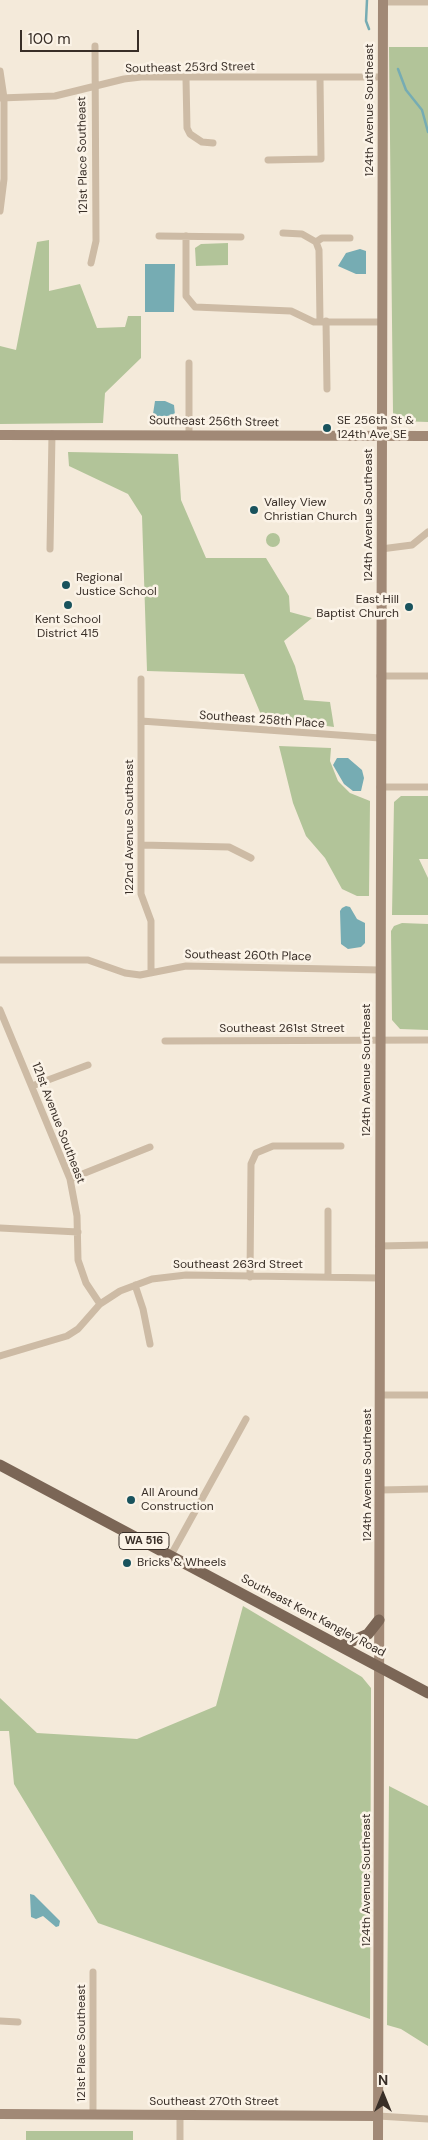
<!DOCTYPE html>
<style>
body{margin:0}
#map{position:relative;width:428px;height:2140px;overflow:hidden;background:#f4eada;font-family:"DM Sans",sans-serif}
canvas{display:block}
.north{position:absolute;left:358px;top:2070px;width:50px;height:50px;-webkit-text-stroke:4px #fbf3e7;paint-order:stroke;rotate:0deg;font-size:14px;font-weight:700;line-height:20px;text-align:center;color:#382e27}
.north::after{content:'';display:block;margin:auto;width:18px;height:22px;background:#382e27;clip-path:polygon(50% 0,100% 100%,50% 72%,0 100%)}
.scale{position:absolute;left:20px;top:30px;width:119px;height:22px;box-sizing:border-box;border:2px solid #382e27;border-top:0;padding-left:6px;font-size:15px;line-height:18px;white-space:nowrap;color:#382e27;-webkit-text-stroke:4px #fbf3e7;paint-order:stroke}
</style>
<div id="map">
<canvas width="428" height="2140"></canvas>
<div class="north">N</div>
<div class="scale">100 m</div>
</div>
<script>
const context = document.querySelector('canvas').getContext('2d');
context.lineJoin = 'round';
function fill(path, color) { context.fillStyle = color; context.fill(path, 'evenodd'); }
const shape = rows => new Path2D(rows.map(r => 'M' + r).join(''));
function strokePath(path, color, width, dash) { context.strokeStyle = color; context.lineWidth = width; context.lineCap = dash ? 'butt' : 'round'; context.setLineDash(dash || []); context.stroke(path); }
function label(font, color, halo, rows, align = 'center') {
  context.font = font + ' "DM Sans",sans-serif'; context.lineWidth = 5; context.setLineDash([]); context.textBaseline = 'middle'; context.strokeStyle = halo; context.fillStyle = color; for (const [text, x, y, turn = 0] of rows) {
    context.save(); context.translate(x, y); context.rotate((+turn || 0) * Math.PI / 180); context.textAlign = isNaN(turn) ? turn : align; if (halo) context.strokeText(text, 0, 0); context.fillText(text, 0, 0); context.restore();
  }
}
fill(shape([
 [389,47,428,47,428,422,398,421,393,413],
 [49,240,49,291,80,284,97,328,125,327,128,316,141,316,141,358,105,393,103,423,0,424,0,346,16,350,37,242],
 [228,243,228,265,196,266,195,248,201,244],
 [68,452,178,454,181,500,206,558,266,558,289,596,290,612,312,618,284,641,295,666,304,700,330,702,334,727,262,717,244,674,147,671,142,516,128,494,69,466],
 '266 540a7 7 0 1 1 14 0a7 7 0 1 1-14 0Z',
 [279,746,331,748,330,761,338,781,350,793,370,801,369,896,357,896,342,889,325,858,306,836,293,803],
 [401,796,428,796,428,859,419,859,428,878,428,915,392,915,394,802],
 [402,923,428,924,428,1030,400,1029,392,1020,391,931,394,926],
 [243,1606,362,1677,371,1688,370,2019,98,1923,14,1784,9,1731,0,1731,0,1698,37,1733,137,1739,216,1706],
 [389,1786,428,1806,428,2046,401,2029,387,2025],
 [26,2131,133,2131,133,2140,26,2140]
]), '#b2c499');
fill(shape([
 [360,249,366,251,366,274,356,274,338,266,346,253],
 [145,264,175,264,174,312,145,312],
 [155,401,165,401,174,405,175,415,172,417,155,416,153,414],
 [337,758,348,758,362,770,364,778,361,791,353,791,344,784,333,765],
 [346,906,350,907,357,919,365,923,365,943,361,947,348,949,341,944,340,911,342,908],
 [30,1894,34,1895,60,1921,59,1926,56,1927,43,1916,36,1919,31,1917]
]), '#76acb3');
strokePath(shape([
 [367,0,366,21,369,29],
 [398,69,406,90,422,110,428,132]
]), '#76acb3', 2.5);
strokePath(shape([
 [383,2,428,2],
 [0,71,4,98,4,179,0,211],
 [186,79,187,128,190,134,202,142,213,143],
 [0,98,55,96,124,79,141,77,382,77],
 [268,160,321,159,320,78],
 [283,233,302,234,316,242,322,238,350,238],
 [159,236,241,237],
 [186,236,186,296,195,307,291,311,314,322,381,322],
 [316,242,319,250,320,322],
 [91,263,96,241,95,46],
 [326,321,327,389],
 [189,434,189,363],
 [50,549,52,434],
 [381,549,412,545,428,532],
 [380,676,428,676],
 [141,679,141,894,151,921,151,973],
 [141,721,380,738],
 [380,787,428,787],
 [141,845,229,847,251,858],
 [0,960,88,960,125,973,140,975,186,966,380,970],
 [0,1010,70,1179,77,1216,78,1260,86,1283,100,1304],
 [165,1041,428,1040],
 [32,1086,88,1065],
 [70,1179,150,1147],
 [328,1211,328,1277],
 [0,1228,78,1232],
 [379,1246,428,1245],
 [250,1277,251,1164,256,1153,273,1146,341,1146],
 [135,1285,143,1309,150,1344],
 [0,1356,67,1336,78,1329,100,1304,120,1291,152,1279,186,1275,379,1278],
 [380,1395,428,1395],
 [380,1490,428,1489],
 [171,1555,246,1419],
 [93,1972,93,2114],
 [0,2021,18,2022],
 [378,2116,428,2119],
 [180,2140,180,2114]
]), '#cdbba5', 7);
strokePath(shape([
 [0,435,428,436],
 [0,2114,378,2116],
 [378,2140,383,0]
]), '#a18976', 10);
strokePath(shape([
 [0,1465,428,1693],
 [341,1646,368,1634,379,1620]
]), '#7b6656', 11);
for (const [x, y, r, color] of [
 [327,428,5,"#19535d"],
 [254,510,5,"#19535d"],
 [66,585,5,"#19535d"],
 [68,605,5,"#19535d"],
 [409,607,5,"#19535d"],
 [131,1500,5,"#19535d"],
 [127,1563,5,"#19535d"]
]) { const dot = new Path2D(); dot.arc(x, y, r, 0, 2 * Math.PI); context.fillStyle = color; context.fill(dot); strokePath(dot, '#fbf3e7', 2); }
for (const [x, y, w] of [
 [144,1541,50]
]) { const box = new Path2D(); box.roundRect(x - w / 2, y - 8.5, w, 17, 4); context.fillStyle = '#fbf3e7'; context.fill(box); strokePath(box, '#382e27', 1); }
label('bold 11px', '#382e27', null, [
 ["WA 516",144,1541]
]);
label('12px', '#382e27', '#fbf3e7', [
 ["Southeast 253rd Street",190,68,-1],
 ["124th Avenue Southeast",370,110,-90],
 ["121st Place Southeast",83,155,-91],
 ["Southeast 256th Street",214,422,1],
 ["124th Avenue Southeast",369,515,-90],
 ["Southeast 258th Place",262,720,4],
 ["122nd Avenue Southeast",130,827,-90],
 ["Southeast 260th Place",248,956,1],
 ["Southeast 261st Street",282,1029],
 ["124th Avenue Southeast",367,1070,-90],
 ["121st Avenue Southeast",58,1123,69],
 ["Southeast 263rd Street",238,1265],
 ["124th Avenue Southeast",368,1475,-90],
 ["Southeast Kent Kangley Road",313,1616,28],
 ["124th Avenue Southeast",367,1880,-90],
 ["121st Place Southeast",82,2043,-90],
 ["Southeast 270th Street",214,2102]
]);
label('12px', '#382e27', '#fbf3e7', [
 ["SE 256th St &",337,421],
 ["124th Ave SE",337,435],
 ["Valley View",264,503],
 ["Christian Church",264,517],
 ["Regional",76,578],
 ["Justice School",76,592],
 ["East Hill",399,600,"right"],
 ["Baptist Church",399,614,"right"],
 ["Kent School",68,620,"center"],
 ["District 415",68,634,"center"],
 ["All Around",141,1493],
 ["Construction",141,1507],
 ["Bricks & Wheels",137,1563]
], 'left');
</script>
